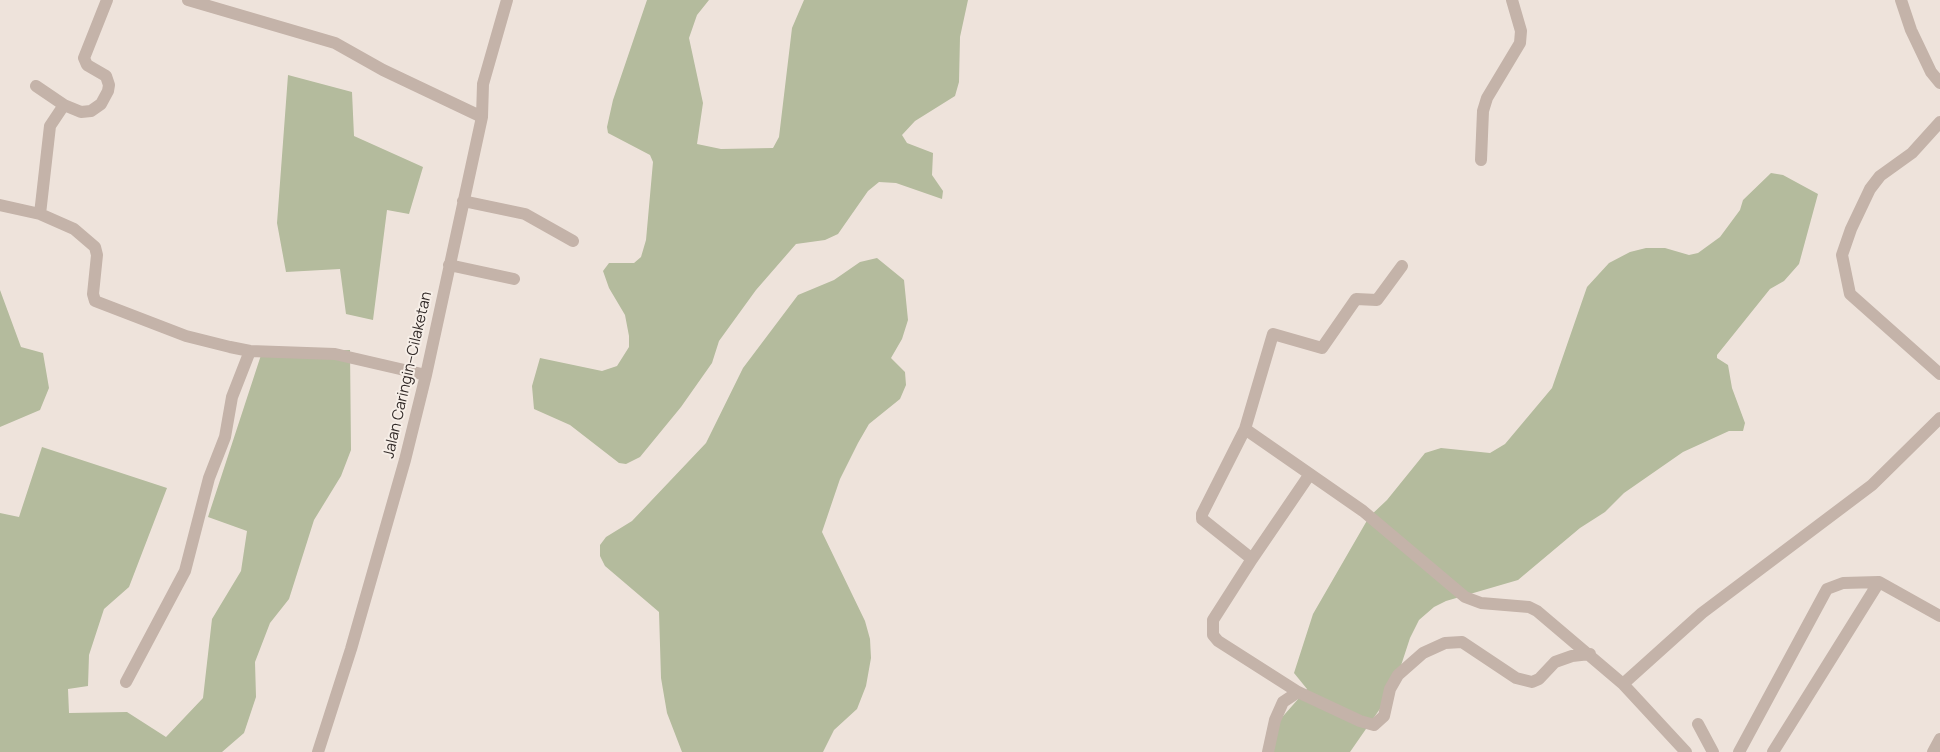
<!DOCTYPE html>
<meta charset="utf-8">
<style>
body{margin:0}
canvas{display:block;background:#eee3db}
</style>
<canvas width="1940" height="752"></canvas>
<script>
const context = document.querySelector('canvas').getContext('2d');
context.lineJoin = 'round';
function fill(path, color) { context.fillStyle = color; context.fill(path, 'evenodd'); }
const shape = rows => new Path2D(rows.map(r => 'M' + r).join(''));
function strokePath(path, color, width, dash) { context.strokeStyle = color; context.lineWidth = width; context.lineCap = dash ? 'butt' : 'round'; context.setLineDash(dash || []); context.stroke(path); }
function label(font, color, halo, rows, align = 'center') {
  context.font = font + ' Manrope,sans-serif'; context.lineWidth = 4; context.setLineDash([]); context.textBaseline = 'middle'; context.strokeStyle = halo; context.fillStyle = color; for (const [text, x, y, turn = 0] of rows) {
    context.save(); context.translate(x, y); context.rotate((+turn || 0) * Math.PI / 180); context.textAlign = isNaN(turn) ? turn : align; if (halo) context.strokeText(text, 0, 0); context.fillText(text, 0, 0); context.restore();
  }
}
fill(shape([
 [647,0,709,0,697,15,689,38,703,103,697,144,721,149,773,148,779,137,792,28,804,0,968,0,960,37,959,82,955,96,915,121,902,135,907,143,933,153,932,175,943,191,942,199,896,183,879,182,868,191,838,234,825,240,796,244,756,290,719,341,712,363,681,407,640,457,626,464,619,463,570,425,534,409,532,386,540,358,602,371,617,366,629,347,629,336,625,315,609,288,603,271,609,263,634,263,641,257,646,240,653,162,650,155,608,133,607,127,613,100],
 [288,75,352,92,354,136,423,167,409,214,387,210,373,320,346,314,340,269,286,272,277,223],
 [1771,173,1783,175,1818,194,1799,264,1784,281,1770,289,1717,355,1717,358,1728,365,1732,388,1745,423,1743,431,1729,431,1683,452,1624,493,1605,512,1580,528,1518,580,1446,601,1434,607,1419,620,1410,638,1393,690,1350,752,1272,752,1277,723,1307,689,1294,673,1313,614,1369,517,1387,500,1425,453,1441,448,1490,453,1505,444,1552,388,1587,287,1609,263,1630,252,1646,248,1665,248,1689,255,1698,253,1720,237,1740,210,1743,200],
 [877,258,904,280,908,320,902,339,891,358,905,372,906,385,900,399,869,424,858,443,840,479,822,532,865,621,870,639,871,658,866,686,857,709,834,730,823,752,682,752,667,713,661,678,659,612,605,566,600,556,600,545,606,537,632,521,706,443,743,368,798,295,834,280,860,262],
 [0,290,21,347,43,353,49,388,40,410,0,427],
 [350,350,351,450,341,476,314,520,289,599,270,623,255,662,256,697,244,733,222,752,0,752,0,513,19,517,42,447,167,488,129,587,104,609,89,655,88,686,68,689,69,713,127,712,166,737,203,698,212,619,241,571,247,531,208,517,262,352]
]), '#b4bb9d');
strokePath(shape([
 [107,0,84,58,87,65,106,76,109,85,108,91,101,104,91,111,81,112,64,105,50,126,40,214,74,229,95,247,97,255,93,294,95,301,186,336,230,347,250,351,335,354,426,375],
 [188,0,335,43,383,70,482,117],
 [1901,0,1911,30,1931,72,1940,83],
 [36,86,64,105],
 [1940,122,1912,153,1880,176,1870,189,1851,229,1842,255,1850,294,1940,374],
 [1481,160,1483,111,1487,98,1520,43,1521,31,1512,0],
 [463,201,525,214,573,241],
 [0,205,40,214],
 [449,265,514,279],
 [1402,266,1377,300,1356,299,1322,348,1273,334,1245,429,1202,514,1202,519,1252,559,1213,620,1213,635,1218,641,1298,692,1360,721,1374,725,1384,716,1390,689,1398,675,1423,653,1445,643,1462,642,1516,678,1532,682,1539,679,1555,662,1572,656,1590,654],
 [1245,429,1363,511,1465,597,1481,603,1529,607,1537,611,1623,684,1686,752],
 [1252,559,1310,474],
 [126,682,185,571,209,478,225,437,232,397,250,351],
 [1623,684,1702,613,1872,485,1940,418],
 [1698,724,1713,752],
 [318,752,351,649,405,460,426,375,482,117,483,84,507,0],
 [1268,752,1275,720,1283,702,1298,692],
 [1739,752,1827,589,1843,583,1879,582,1940,616],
 [1773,752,1879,582],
 [1933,752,1940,739]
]), '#c4b3a9', 12);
label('15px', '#322a28', '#f6eee7', [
 ["Jalan Caringin–Cilaketan",408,375,-77]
]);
</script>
